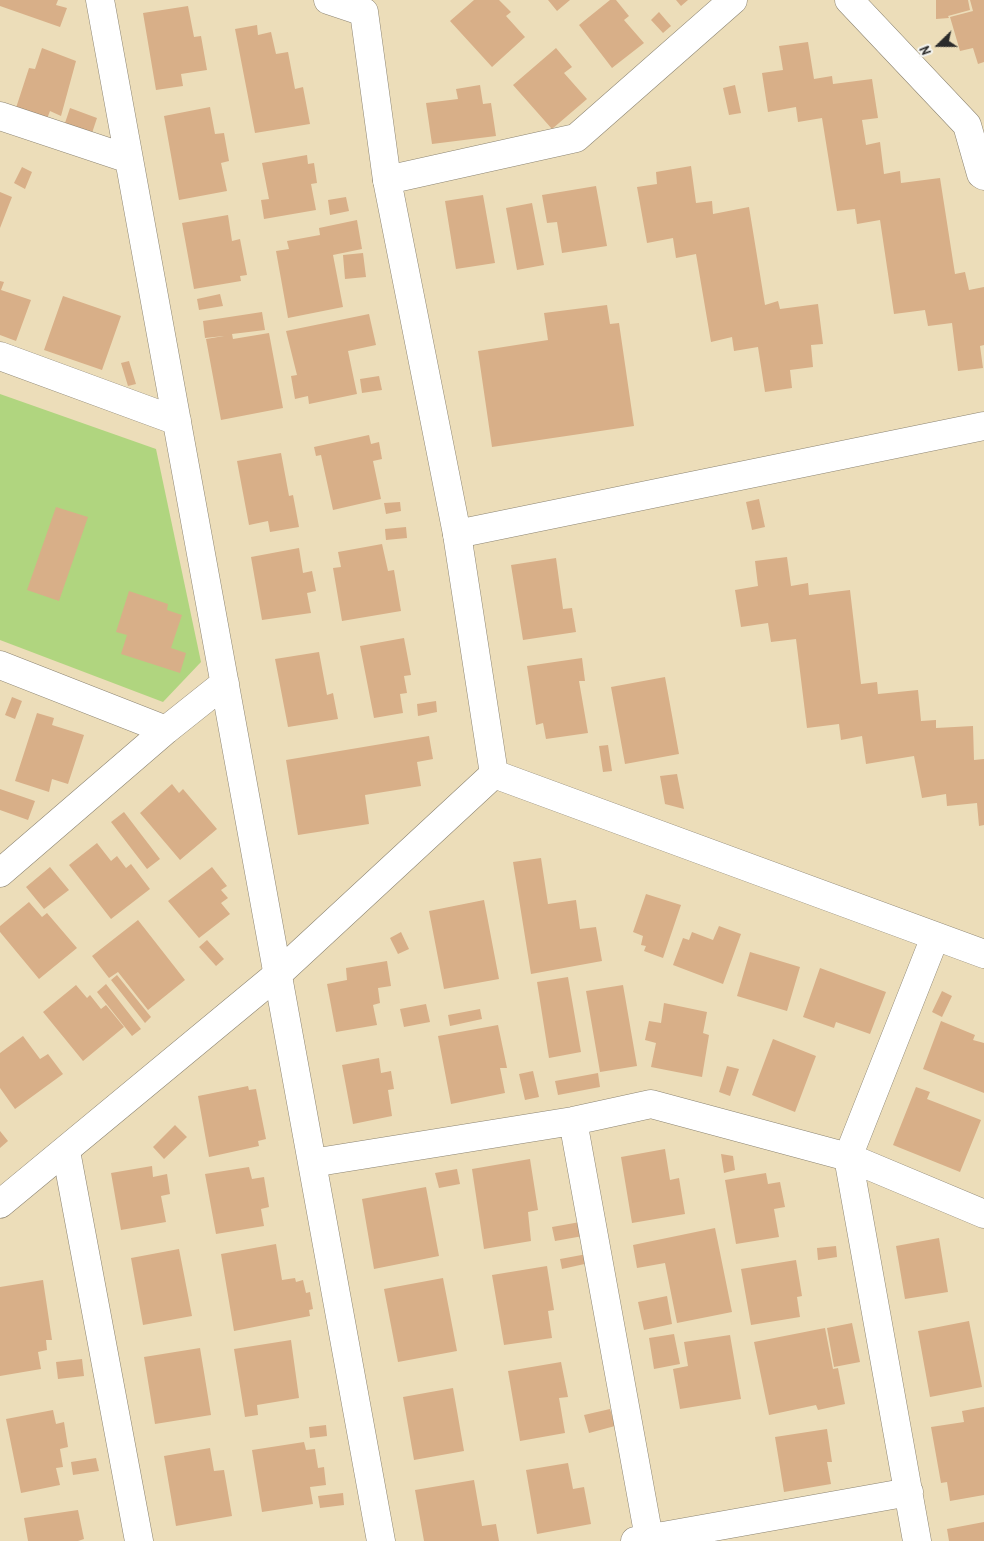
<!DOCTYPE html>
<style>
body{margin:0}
#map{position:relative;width:984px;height:1541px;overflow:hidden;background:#ecddb9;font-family:"Patrick Hand",sans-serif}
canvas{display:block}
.north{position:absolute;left:914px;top:20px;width:50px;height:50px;-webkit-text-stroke:4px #f6f6f2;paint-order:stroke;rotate:248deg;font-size:14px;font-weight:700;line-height:20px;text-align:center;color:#2b2b2b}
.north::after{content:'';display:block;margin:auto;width:18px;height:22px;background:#2b2b2b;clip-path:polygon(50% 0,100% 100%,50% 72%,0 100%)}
</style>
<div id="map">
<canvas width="984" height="1541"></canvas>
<div class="north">N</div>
</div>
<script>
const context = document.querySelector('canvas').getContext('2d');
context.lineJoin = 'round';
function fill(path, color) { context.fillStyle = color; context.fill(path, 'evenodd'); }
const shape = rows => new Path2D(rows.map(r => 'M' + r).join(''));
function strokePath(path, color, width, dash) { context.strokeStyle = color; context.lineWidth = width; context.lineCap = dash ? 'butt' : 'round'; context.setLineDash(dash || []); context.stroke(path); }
fill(shape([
 [0,394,156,449,201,662,163,702,0,640]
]), '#b0d57f');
fill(shape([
 [0,0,58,0,56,5,67,8,60,27,0,6],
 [474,0,499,0,511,12,506,16,525,37,492,67,450,21],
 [548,0,570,0,557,11],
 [610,0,616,0,629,16,624,20,644,43,612,68,579,25],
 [676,0,688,0,681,6],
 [936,0,968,0,970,10,948,16,949,18,936,19],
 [970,0,984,0,984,62,978,64,973,48,960,51,950,17,973,11],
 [188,6,194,37,201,36,207,70,181,74,183,86,156,90,143,13],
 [659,12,671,26,663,33,651,20],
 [257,25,258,35,271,32,276,54,288,52,295,89,303,87,310,124,255,133,235,29],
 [808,42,814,79,832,76,833,84,872,79,878,118,862,120,866,145,880,142,884,174,900,171,901,183,940,178,955,274,965,272,969,290,984,287,984,345,980,346,983,368,958,371,952,323,928,326,925,310,894,314,880,220,857,224,855,209,837,211,822,118,798,122,796,107,768,112,762,73,783,70,779,46],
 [42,48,76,61,61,116,50,111,45,124,15,111,29,68,35,69],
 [556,48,572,67,564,73,587,99,552,129,513,85],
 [480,85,483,104,491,103,496,136,432,144,426,103,458,99,456,89],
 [735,85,741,113,729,115,723,88],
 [210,107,215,134,224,133,229,161,221,163,227,191,179,200,164,116],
 [70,108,97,118,89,142,62,132],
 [307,155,308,164,314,163,317,183,311,184,316,210,264,219,261,200,269,199,262,163],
 [691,166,696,203,712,201,713,214,749,207,765,305,778,301,780,309,818,304,823,344,811,345,813,367,790,370,792,388,765,392,758,347,734,351,732,337,711,342,696,254,676,258,673,238,647,243,637,187,657,184,656,172],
 [22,167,32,172,25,189,14,183],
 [596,186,607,246,562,253,557,222,547,223,542,195],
 [0,192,12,197,0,228],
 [483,195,495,263,456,269,445,201],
 [346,197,349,211,330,215,328,200],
 [532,203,544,265,517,270,506,208],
 [228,215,232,241,240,239,247,275,240,276,241,281,194,289,182,223],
 [357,220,362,249,333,255,343,307,288,318,276,251,289,249,287,241,320,235,319,228],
 [363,253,366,277,345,279,343,255],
 [0,281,4,282,1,290,31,300,16,341,0,335],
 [220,294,223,306,199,310,197,299],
 [63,296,121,316,102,370,44,350],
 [607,305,610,324,619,323,634,426,492,447,478,351,548,340,544,313],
 [262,312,265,330,232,334,233,339,269,333,283,408,221,420,206,339,224,336,205,338,203,321],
 [369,314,376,345,348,351,357,394,309,404,308,396,295,399,291,376,297,375,286,331],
 [129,361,136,384,128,386,121,363],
 [379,376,382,390,362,393,360,379],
 [369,435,371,444,379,442,382,459,373,461,381,499,333,510,321,455,316,456,314,447],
 [281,453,289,496,293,495,299,527,270,532,268,521,249,525,237,461],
 [759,499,765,527,752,530,746,502],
 [400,502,401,511,386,514,384,503],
 [56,507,88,517,59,601,27,590],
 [406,527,407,538,386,540,385,529],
 [382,544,388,571,394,570,401,611,342,621,333,568,341,567,338,552],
 [299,548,303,573,312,571,316,591,307,593,311,613,262,620,251,557],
 [787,557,791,586,808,583,809,595,850,590,861,684,877,682,878,694,918,690,921,721,936,720,936,728,973,726,974,760,984,759,984,825,979,826,977,803,947,806,946,794,922,798,914,756,866,764,862,736,841,740,839,724,807,728,796,639,771,642,768,623,741,627,735,590,758,586,755,561],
 [556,558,563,609,572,608,576,632,523,640,511,565],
 [129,591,168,604,167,610,182,615,171,648,186,653,180,673,121,654,127,635,116,632],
 [404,638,411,675,404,676,407,693,400,694,403,713,374,718,360,646],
 [319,652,327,695,333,693,338,719,288,727,275,659],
 [582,658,585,681,579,681,588,733,546,739,543,723,536,725,527,666],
 [665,677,679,754,625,764,611,687],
 [12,697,22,701,15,719,5,715],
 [436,701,437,712,418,716,417,704],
 [37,713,54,718,52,725,84,735,68,784,52,779,49,792,15,781],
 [429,736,433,759,417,762,421,786,365,795,369,824,298,835,286,760],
 [608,745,612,771,603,772,599,746],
 [677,774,684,809,665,804,660,776],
 [172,784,179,793,183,789,217,829,180,860,140,813],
 [0,789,35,801,28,820,0,810],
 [124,812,160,859,147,869,111,822],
 [97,843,111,861,117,856,126,868,131,864,150,889,111,919,69,865],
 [541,858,548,904,576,900,580,929,596,927,602,961,531,974,513,862],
 [50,867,69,890,44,909,26,887],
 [212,867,227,886,221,890,228,898,221,903,230,914,199,938,168,901],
 [646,894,681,905,663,958,644,951,646,946,641,945,643,936,633,932],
 [484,900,499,979,444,989,429,911],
 [29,902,42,917,47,913,77,948,39,979,0,932,0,926],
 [138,920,185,980,148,1010,118,972,109,978,92,956],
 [719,926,741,934,723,984,673,965,683,938,689,940,692,932,713,940],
 [401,932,409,949,398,954,390,938],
 [207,940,224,959,216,966,199,947],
 [750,952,800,967,787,1011,737,996],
 [387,961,391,986,378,988,380,1003,373,1005,377,1025,336,1032,327,984,347,980,346,968],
 [820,968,886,992,870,1034,836,1022,834,1028,803,1017],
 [117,975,151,1017,145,1023,111,980],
 [568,977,581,1052,549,1058,537,982],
 [106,984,141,1029,132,1036,97,992],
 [76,985,87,998,90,995,101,1009,106,1005,124,1027,83,1061,43,1012],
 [623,985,637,1066,600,1072,586,991],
 [942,991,952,996,942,1017,932,1012],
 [664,1003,707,1012,703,1033,709,1035,702,1077,651,1067,656,1043,645,1040,649,1021,661,1023],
 [426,1004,430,1022,404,1027,400,1009],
 [480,1009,482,1019,450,1026,448,1015],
 [941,1021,975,1035,973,1040,984,1043,984,1093,923,1069],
 [498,1025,507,1068,500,1068,505,1093,451,1104,438,1036],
 [23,1036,40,1059,48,1054,63,1074,15,1109,0,1088,0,1053],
 [773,1039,816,1056,795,1112,752,1095],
 [379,1058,381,1073,391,1071,394,1089,388,1090,392,1116,353,1124,342,1065],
 [727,1066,739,1069,730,1096,719,1092],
 [533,1071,539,1097,525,1100,519,1074],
 [598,1073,600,1087,558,1095,555,1081],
 [248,1086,249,1090,256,1089,266,1139,258,1141,259,1146,209,1157,198,1096],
 [916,1087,930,1092,927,1099,981,1120,960,1172,893,1145],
 [175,1125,187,1137,164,1159,153,1147],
 [0,1131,8,1141,0,1148],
 [665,1149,670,1180,679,1178,685,1214,632,1223,621,1157],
 [721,1154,733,1156,735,1170,724,1173],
 [530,1159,538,1210,528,1212,531,1241,484,1249,472,1169],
 [152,1166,153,1177,167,1174,170,1194,161,1196,166,1222,121,1230,111,1173],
 [249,1167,252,1179,264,1177,269,1207,261,1209,264,1226,216,1234,205,1174],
 [457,1169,460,1184,439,1188,435,1173],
 [766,1173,768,1184,780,1182,785,1207,774,1209,779,1237,736,1244,725,1180],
 [426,1187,439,1256,374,1269,362,1199],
 [580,1222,583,1236,555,1241,552,1227],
 [715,1228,732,1312,677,1323,665,1263,637,1268,633,1245],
 [939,1238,948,1292,905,1299,896,1246],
 [276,1244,282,1280,295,1278,296,1282,303,1280,306,1293,310,1292,313,1309,309,1310,310,1316,234,1331,221,1254],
 [836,1246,837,1257,818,1260,817,1248],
 [179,1249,192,1316,143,1325,131,1258],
 [587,1254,589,1263,562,1269,560,1259],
 [796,1260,802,1296,797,1297,800,1317,751,1325,741,1269],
 [547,1266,554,1310,548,1311,552,1338,504,1345,492,1275],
 [443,1278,457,1351,398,1362,384,1289],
 [43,1280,52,1340,46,1340,47,1350,38,1352,41,1369,0,1376,0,1287],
 [667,1296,672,1324,644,1330,638,1302],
 [969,1321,982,1387,930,1397,918,1331],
 [852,1323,860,1362,834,1367,827,1328],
 [825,1328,833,1369,838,1368,845,1404,818,1410,816,1405,769,1415,754,1342],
 [674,1334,680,1364,654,1369,649,1338],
 [730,1335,741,1399,680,1409,673,1369,688,1366,684,1342],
 [291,1340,299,1398,257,1405,258,1415,245,1417,234,1349],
 [200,1348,211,1415,155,1424,144,1357],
 [82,1359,84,1376,58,1379,56,1362],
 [561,1362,568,1397,559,1398,565,1433,520,1441,508,1371],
 [453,1388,464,1451,414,1460,403,1397],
 [984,1407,984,1495,950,1501,947,1482,941,1483,931,1427,964,1422,962,1411],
 [610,1409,615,1426,589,1433,584,1415],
 [53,1410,56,1424,64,1422,68,1447,60,1449,63,1467,56,1468,60,1485,21,1493,6,1419],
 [326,1425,327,1436,310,1438,309,1427],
 [827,1429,832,1462,827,1462,831,1484,784,1492,775,1437],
 [304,1442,306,1450,315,1449,318,1468,324,1467,326,1485,310,1487,313,1504,262,1512,252,1450],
 [210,1448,214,1471,224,1470,232,1516,176,1526,164,1456],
 [96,1458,99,1471,73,1475,71,1462],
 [568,1463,573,1489,584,1487,591,1524,537,1534,526,1470],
 [474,1480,482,1526,496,1524,499,1541,424,1541,415,1490],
 [343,1493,344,1505,320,1508,318,1496],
 [78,1510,84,1539,78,1541,28,1541,24,1518],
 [984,1522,984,1541,949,1541,947,1529]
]), '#d8af88');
const minor = shape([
 [100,0,381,1541],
 [849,0,967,125,981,174,984,176],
 [0,116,129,159],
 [387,180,576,138,733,0],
 [0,356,177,421],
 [457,534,984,426],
 [0,665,166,730],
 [0,873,166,730,225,683],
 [573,1121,649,1538],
 [66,1151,139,1541],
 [312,1163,573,1121,651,1104,848,1157,984,1214],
 [635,1541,909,1492],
 [917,1541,848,1157,935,937]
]);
const tertiary = shape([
 [328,0,364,12],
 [364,12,387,180,457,534,494,774],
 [494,774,984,954],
 [0,1204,278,974,494,774]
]);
strokePath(minor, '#8c8472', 29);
strokePath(tertiary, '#8c8472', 29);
strokePath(minor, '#fff', 28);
strokePath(tertiary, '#fff', 28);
</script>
